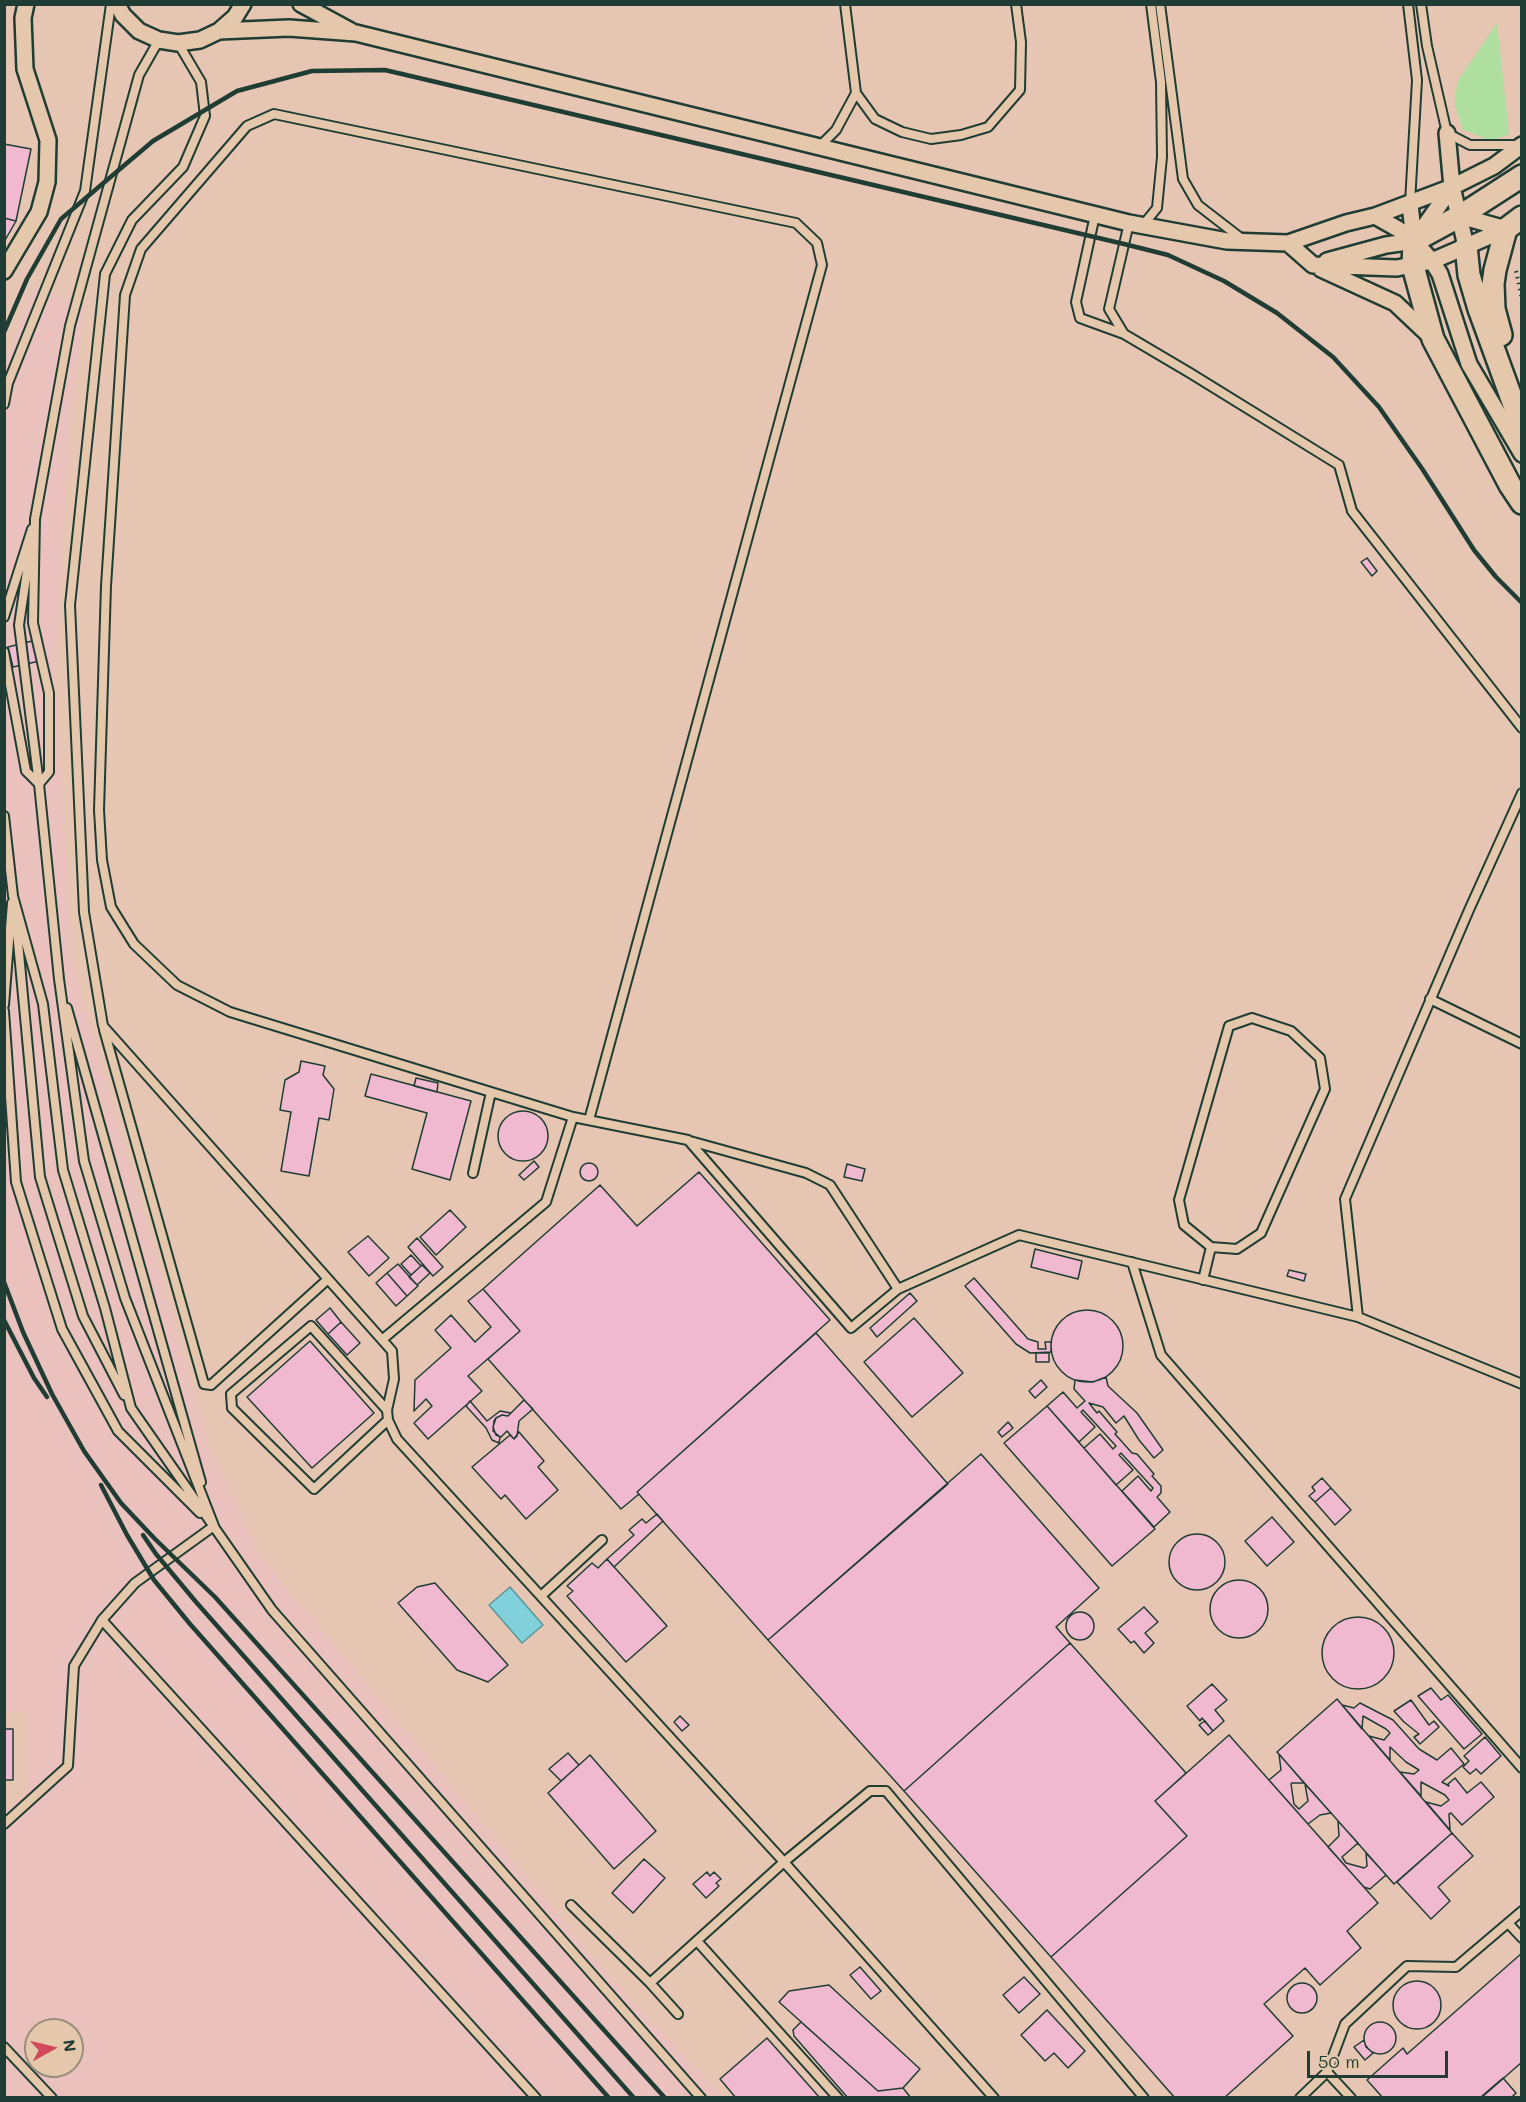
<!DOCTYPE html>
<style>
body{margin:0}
#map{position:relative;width:1526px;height:2102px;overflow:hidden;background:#e7c5b3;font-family:Mali,sans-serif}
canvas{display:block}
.frame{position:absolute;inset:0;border:6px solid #1f3d34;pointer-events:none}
.north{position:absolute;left:24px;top:2018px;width:60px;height:60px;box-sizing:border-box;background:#e5c8ac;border:2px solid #96907c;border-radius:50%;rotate:82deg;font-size:16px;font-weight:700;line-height:24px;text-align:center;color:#1f3d34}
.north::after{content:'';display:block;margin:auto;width:21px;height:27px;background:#d1495b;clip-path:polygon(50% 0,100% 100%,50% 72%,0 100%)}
.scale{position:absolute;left:1307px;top:2051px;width:141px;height:27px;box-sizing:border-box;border:3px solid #1f3d34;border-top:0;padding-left:8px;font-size:18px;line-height:21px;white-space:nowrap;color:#1f3d34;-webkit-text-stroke:4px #e5c8ac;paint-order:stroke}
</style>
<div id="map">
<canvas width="1526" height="2102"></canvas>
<div class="frame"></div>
<div class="north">N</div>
<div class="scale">50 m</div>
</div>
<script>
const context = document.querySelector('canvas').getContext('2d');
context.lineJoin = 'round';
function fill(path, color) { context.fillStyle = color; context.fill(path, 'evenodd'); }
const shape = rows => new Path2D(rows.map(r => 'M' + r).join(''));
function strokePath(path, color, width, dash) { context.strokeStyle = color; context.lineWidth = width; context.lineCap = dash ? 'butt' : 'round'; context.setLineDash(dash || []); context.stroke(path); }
fill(shape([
 [35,286,85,308,70,425,55,672,72,960,211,1453,261,1557,607,1973,723,2097,5,2097,5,1809,8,1809,29,1790,28,1711,5,1712,4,1247,9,1245,4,1191,4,364],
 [36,2030,72,2030,72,2066,36,2066]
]), '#eac1bc');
fill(shape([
 [1497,23,1509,134,1491,141,1462,129,1455,104,1457,82]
]), '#aedf9f');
const water = shape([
 [510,1587,543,1625,522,1643,489,1605,510,1587]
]);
fill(water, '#80d1dc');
strokePath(water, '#599699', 1.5);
const building = shape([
 [4,144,31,149,16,221,4,218,4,144],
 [4,218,16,221,4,242,4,218],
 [1367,558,1377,571,1372,576,1361,562,1367,558],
 [40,639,44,660,13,667,8,647,40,639],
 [301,1061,325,1066,323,1075,334,1089,329,1120,319,1118,309,1176,281,1171,291,1112,280,1110,285,1080,299,1072,301,1061],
 [371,1074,471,1101,450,1180,412,1169,427,1113,365,1096,371,1074],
 [416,1078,438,1083,437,1092,414,1086,416,1078],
 '498 1136a25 25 0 1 1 50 0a25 25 0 1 1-50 0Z',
 [534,1161,539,1167,524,1180,519,1175,534,1161],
 '580 1172a9 9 0 1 1 18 0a9 9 0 1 1-18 0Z',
 [847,1164,865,1169,862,1181,844,1177,847,1164],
 [699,1172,830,1320,637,1492,639,1494,621,1509,488,1359,520,1331,483,1289,600,1185,637,1226,699,1172],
 [450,1210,466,1227,436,1255,420,1237,450,1210],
 [368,1236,389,1258,369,1276,348,1252,368,1236],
 [417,1238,443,1267,433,1276,408,1247,417,1238],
 [1035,1249,1082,1261,1078,1279,1031,1267,1035,1249],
 [411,1255,421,1266,411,1275,401,1264,411,1255],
 [398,1264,418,1286,407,1296,387,1273,398,1264],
 [422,1265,430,1273,417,1285,409,1277,422,1265],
 [1289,1270,1306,1274,1304,1281,1287,1276,1289,1270],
 [387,1273,407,1296,396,1306,376,1283,387,1273],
 [974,1278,1028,1339,1038,1342,1038,1349,1046,1349,1045,1342,1051,1342,1051,1352,1030,1353,1016,1344,965,1286,974,1278],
 [483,1289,520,1331,468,1376,482,1391,428,1439,414,1423,432,1406,426,1399,414,1411,415,1380,451,1348,435,1330,451,1315,475,1342,491,1327,468,1301,483,1289],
 [910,1293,917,1301,877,1337,870,1328,910,1293],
 [330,1308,341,1322,328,1334,316,1320,330,1308],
 '1051 1346a36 36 0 1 1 72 0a36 36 0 1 1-72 0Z',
 [914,1318,963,1373,912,1417,864,1362,914,1318],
 [341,1322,360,1343,347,1355,328,1334,341,1322],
 [816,1333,948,1484,768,1640,637,1492,816,1333],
 [310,1341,374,1413,312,1468,247,1397,310,1341],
 [1036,1353,1049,1353,1049,1362,1036,1362,1036,1353],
 [1106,1377,1108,1386,1137,1413,1163,1450,1154,1458,1139,1440,1124,1416,1116,1423,1103,1407,1089,1403,1097,1413,1099,1411,1117,1432,1115,1434,1132,1453,1137,1454,1154,1474,1152,1476,1161,1486,1161,1493,1157,1497,1170,1512,1154,1527,1122,1491,1138,1476,1151,1491,1153,1488,1121,1453,1119,1455,1133,1470,1116,1485,1084,1448,1100,1434,1113,1449,1116,1446,1083,1410,1081,1412,1095,1427,1079,1442,1047,1406,1063,1392,1077,1408,1085,1401,1074,1389,1075,1380,1093,1382,1106,1377],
 [1041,1380,1047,1387,1035,1398,1029,1391,1041,1380],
 [524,1400,533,1409,519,1421,517,1436,514,1439,507,1431,501,1437,496,1435,493,1427,496,1418,502,1415,508,1416,524,1400],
 [470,1401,487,1421,500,1411,511,1413,508,1416,502,1415,496,1418,494,1421,493,1431,500,1437,499,1443,492,1440,486,1428,466,1406,470,1401],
 [1047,1406,1155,1529,1112,1566,1004,1443,1047,1406],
 [1008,1422,1013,1428,1002,1437,998,1432,1008,1422],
 [519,1432,544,1461,538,1467,558,1490,526,1519,505,1495,501,1499,472,1467,510,1435,514,1439,519,1432],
 [981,1454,1099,1588,1056,1627,1070,1643,904,1791,768,1640,981,1454],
 [1322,1478,1331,1488,1315,1502,1309,1496,1315,1491,1312,1487,1322,1478],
 [1331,1488,1351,1510,1335,1525,1315,1502,1331,1488],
 [657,1514,663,1521,614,1567,607,1559,634,1535,629,1530,642,1519,646,1523,657,1514],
 [1272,1517,1294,1542,1267,1566,1245,1541,1272,1517],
 '1169 1562a28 28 0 1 1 56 0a28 28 0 1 1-56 0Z',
 [607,1559,667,1626,626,1662,567,1596,573,1591,567,1586,592,1563,598,1568,607,1559],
 '1210 1609a29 29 0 1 1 58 0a29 29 0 1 1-58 0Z',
 [435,1583,508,1665,488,1682,457,1670,398,1603,417,1587,435,1583],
 [1144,1607,1158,1622,1145,1633,1154,1643,1144,1653,1134,1641,1131,1643,1118,1629,1144,1607],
 '1066 1626a14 14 0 1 1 28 0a14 14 0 1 1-28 0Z',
 '1322 1653a36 36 0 1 1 72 0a36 36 0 1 1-72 0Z',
 [1070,1643,1186,1773,1155,1801,1187,1836,1051,1957,904,1791,1070,1643],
 [1212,1684,1227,1700,1215,1710,1224,1721,1213,1731,1202,1718,1200,1721,1187,1706,1212,1684],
 [1431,1688,1441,1700,1448,1695,1482,1734,1464,1749,1418,1696,1431,1688],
 [1337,1699,1452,1833,1394,1884,1277,1752,1337,1699],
 [1411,1700,1429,1725,1434,1721,1439,1727,1420,1744,1414,1737,1419,1734,1404,1722,1394,1711,1411,1700],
 [1360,1703,1393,1720,1419,1749,1437,1760,1451,1748,1464,1764,1442,1782,1449,1786,1448,1784,1455,1778,1467,1793,1481,1782,1494,1797,1462,1825,1451,1813,1449,1814,1450,1830,1426,1802,1441,1806,1449,1800,1445,1795,1421,1782,1421,1796,1400,1772,1414,1774,1419,1770,1406,1762,1390,1747,1390,1760,1369,1736,1384,1740,1390,1733,1386,1729,1363,1716,1362,1729,1342,1705,1354,1708,1360,1703],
 [680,1716,689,1725,682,1731,674,1722,680,1716],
 [1205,1721,1213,1731,1208,1735,1199,1725,1205,1721],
 [4,1729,13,1729,13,1780,4,1780,4,1729],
 [1229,1735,1378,1903,1347,1931,1361,1948,1320,1985,1305,1968,1264,2004,1293,2036,1224,2098,1175,2098,1051,1957,1187,1836,1155,1801,1229,1735],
 [1485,1737,1501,1756,1481,1774,1476,1769,1470,1774,1463,1767,1469,1761,1464,1756,1485,1737],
 [568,1753,579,1765,561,1781,549,1769,568,1753],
 [1279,1754,1304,1783,1292,1783,1291,1784,1294,1804,1299,1809,1308,1801,1305,1784,1331,1813,1320,1815,1308,1824,1269,1780,1281,1770,1279,1754],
 [590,1755,656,1831,614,1869,548,1793,590,1755],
 [1338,1821,1358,1843,1342,1857,1346,1863,1364,1868,1367,1866,1366,1853,1386,1875,1370,1889,1364,1887,1328,1847,1339,1836,1338,1821],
 [1452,1833,1473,1856,1438,1887,1450,1901,1431,1919,1397,1882,1452,1833],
 [644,1859,665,1878,633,1913,612,1893,644,1859],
 [707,1872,710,1876,714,1872,721,1879,716,1883,719,1886,706,1898,693,1884,707,1872],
 [1522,1953,1522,2062,1481,2098,1383,2098,1367,2080,1403,2048,1407,2054,1522,1953],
 [860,1967,881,1991,871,1999,850,1975,860,1967],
 [1024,1977,1040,1994,1019,2013,1003,1995,1024,1977],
 '1393 2005a24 24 0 1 1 48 0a24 24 0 1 1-48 0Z',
 '1287 1998a15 15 0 1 1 30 0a15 15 0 1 1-30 0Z',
 [829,1985,920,2069,903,2088,878,2091,779,2002,789,1991,829,1985],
 [1047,2010,1085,2051,1068,2068,1054,2053,1045,2061,1021,2035,1047,2010],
 '1364 2038a16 16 0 1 1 32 0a16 16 0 1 1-32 0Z',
 [801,2022,878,2091,903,2088,911,2098,848,2098,794,2036,793,2030,801,2022],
 [767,2038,820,2098,736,2098,720,2079,767,2038],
 [1364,2040,1366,2047,1373,2053,1365,2060,1354,2047,1364,2040],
 [1503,2078,1516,2093,1511,2098,1483,2098,1482,2096,1503,2078]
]);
fill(building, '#f0b9d0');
strokePath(building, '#1f3d34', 1.5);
const lane = shape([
 [845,4,856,93,875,119,902,132,931,139,961,135,988,127,1020,90,1021,42,1016,4],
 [1160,4,1183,179,1198,205,1242,239],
 [1408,4,1417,80,1410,203],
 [1421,4,1427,46,1447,133,1470,145,1520,145],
 [159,40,139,75,70,326,35,519,33,623,49,693,49,772,39,784,59,979,84,1161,125,1298,214,1526],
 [178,43,201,82,205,116,183,167,132,220,105,274,70,605,84,912,103,1026,392,1351,394,1379,387,1410,388,1420,397,1439,784,1862,994,2098],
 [820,146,836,130,856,93],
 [1095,215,1076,302,1080,318,1124,334],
 [1129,223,1109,309,1124,334,1190,373,1339,465,1352,511,1522,728],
 [1143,225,1157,208,1162,157,1161,82,1151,4],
 [4,404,8,383,85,191,111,4],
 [30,551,19,625,39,784],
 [4,617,32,529],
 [4,652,26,771,39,784],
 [4,816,13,896,43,1004,63,1170,105,1308,131,1408,272,1610,701,2098],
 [16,921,40,1177,83,1316,124,1395],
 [1430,999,1522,1044],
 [4,1005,12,903],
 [67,1008,201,1482],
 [4,1011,16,1182,62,1329,118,1431,200,1513],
 [104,1030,204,1384,211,1385,328,1279],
 [491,1092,230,1012,177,985,134,944,111,907,102,860,99,810,106,586,125,295,141,249,247,126,274,114,796,223,817,243,822,265,589,1120],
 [690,1141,806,1173,830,1185,898,1289],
 [473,1173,491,1092,573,1117],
 [1132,1262,1161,1355,1522,1768],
 [1203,1280,1211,1247,1237,1249,1261,1233,1325,1089,1320,1058,1291,1031,1252,1018,1229,1026,1179,1200,1184,1225,1211,1247],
 [1358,1317,1345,1199,1469,910,1522,793],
 [383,1339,546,1202,573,1117,688,1140,851,1328,898,1289,1019,1235,1358,1317,1522,1384],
 [387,1410,311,1326,231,1394,232,1408,314,1489,388,1420],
 [541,1596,602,1540],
 [102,1620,536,2098],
 [4,1824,68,1766,74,1666,102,1620,135,1583,214,1526],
 [571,1905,650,1983,784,1862,870,1791,886,1791,1144,2098],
 [1508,1923,1522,1938],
 [697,1941,838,2098],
 [650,1983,678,2014],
 [4,2047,52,2098],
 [1327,2072,1345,2024,1407,1966,1456,1967,1522,1911],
 [1300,2098,1327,2072,1351,2098]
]);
const street = shape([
 [117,4,123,15,139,31,159,40,178,43,200,40,219,31,235,17,243,4],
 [301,4,351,31],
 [219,31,289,28,356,33,1129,223,1227,241,1288,243,1346,223,1375,216,1452,187,1494,166,1522,145],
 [1447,133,1452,187,1466,246],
 [1410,204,1414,241],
 [1375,216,1398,229,1414,241,1432,261,1440,274,1469,364,1522,454],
 [1460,216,1506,229],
 [1288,243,1313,265,1397,268,1432,261,1506,229],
 [1327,261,1386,245,1414,241,1452,187],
 [1321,269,1395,303,1431,337],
 [4,271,39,212,47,182,48,140,25,69,23,18,26,4]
]);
const secondary = shape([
 [1522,176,1460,216,1414,241,1413,266,1433,339,1510,485,1522,503],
 [1466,246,1469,275,1479,309,1522,427],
 [1501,335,1494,309,1493,284,1495,270,1506,229,1522,217]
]);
strokePath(lane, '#1f3d34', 12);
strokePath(street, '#1f3d34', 20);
strokePath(secondary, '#1f3d34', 26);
strokePath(shape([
 [1516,271,1522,299]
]), '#1f3d34', 4, [1.5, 4.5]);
strokePath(lane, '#e5c8ac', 8);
strokePath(street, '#e5c8ac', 15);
strokePath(secondary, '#e5c8ac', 21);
strokePath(shape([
 [4,332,27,279,61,219,153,141,237,91,312,71,385,70,1124,244,1168,255,1224,281,1277,313,1333,357,1379,407,1423,470,1474,550,1496,577,1522,603],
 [4,1282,23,1332,52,1394,84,1451,121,1503,155,1539,215,1597,665,2098],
 [4,1320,34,1378,47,1397],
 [101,1485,127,1535,154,1580,190,1624,609,2098],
 [143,1535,156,1554,196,1602,634,2098]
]), '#1f3d34', 4.5);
</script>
